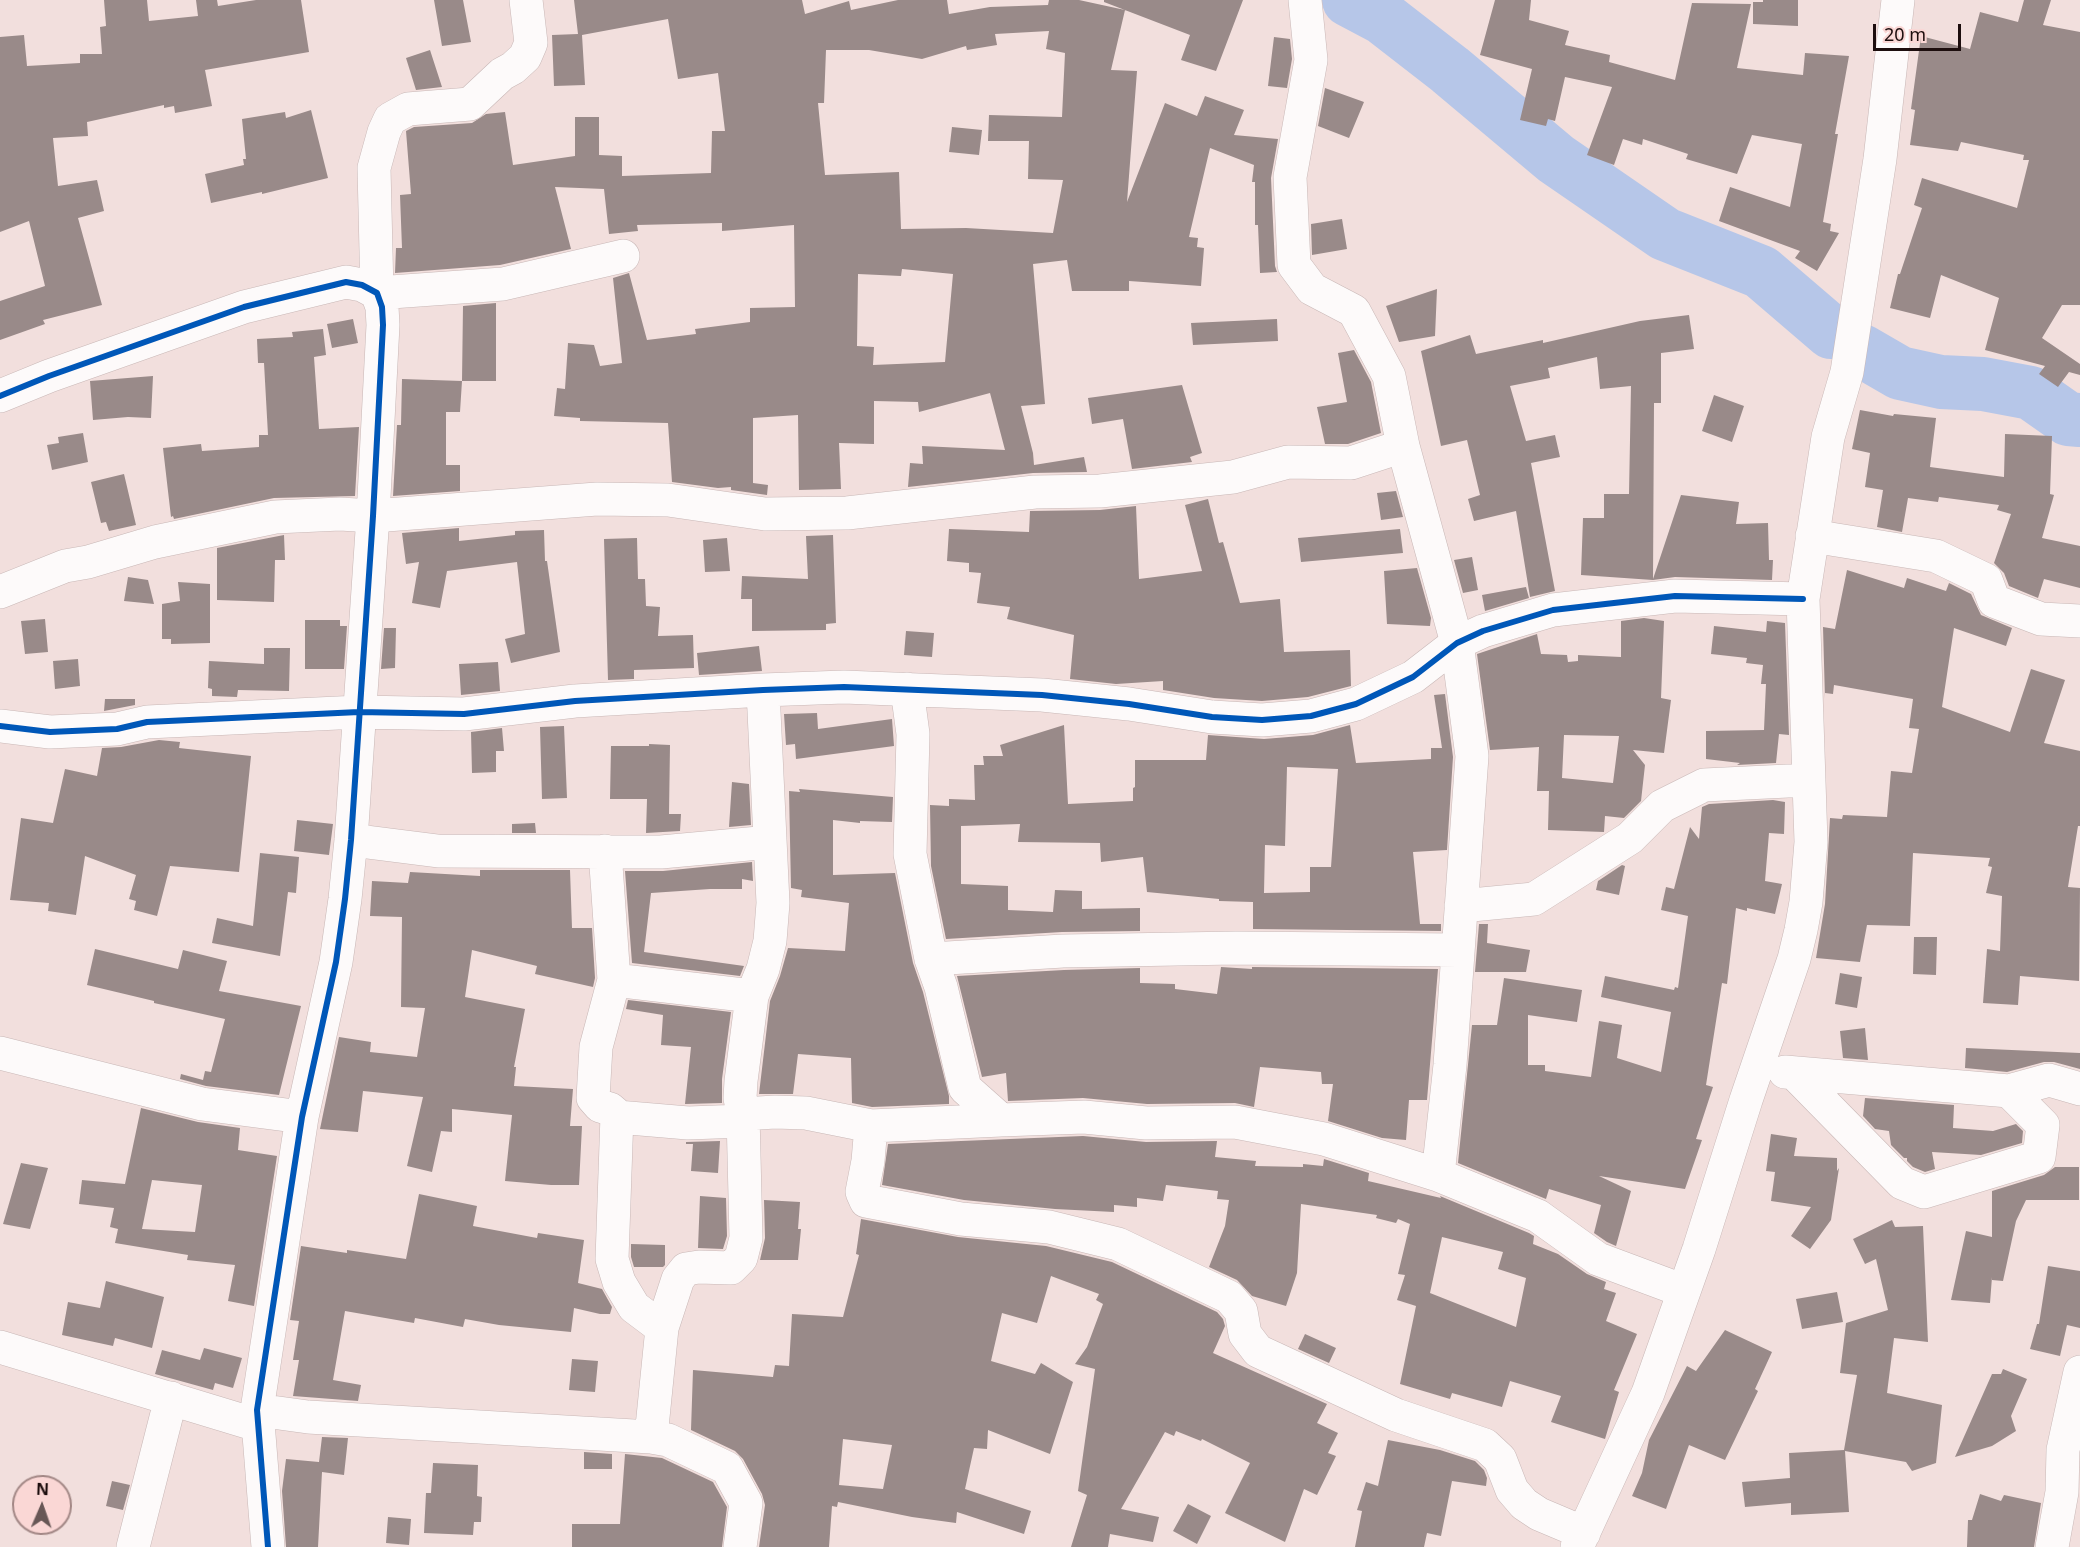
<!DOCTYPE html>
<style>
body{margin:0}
#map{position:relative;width:2080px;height:1547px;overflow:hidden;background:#f2dfdd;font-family:"Noto Sans",sans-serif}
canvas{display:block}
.north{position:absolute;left:12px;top:1475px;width:60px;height:60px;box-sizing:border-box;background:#fad7d5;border:2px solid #a28785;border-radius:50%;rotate:2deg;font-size:16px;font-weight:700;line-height:24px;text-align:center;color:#1d0e0e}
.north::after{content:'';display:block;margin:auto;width:21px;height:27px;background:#685756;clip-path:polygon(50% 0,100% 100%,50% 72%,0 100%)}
.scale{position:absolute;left:1873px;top:24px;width:88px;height:27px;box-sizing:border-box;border:3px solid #1d0e0e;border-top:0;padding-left:8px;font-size:18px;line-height:21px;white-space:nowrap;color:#1d0e0e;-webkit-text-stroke:4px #fad7d5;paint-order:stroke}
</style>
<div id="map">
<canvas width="2080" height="1547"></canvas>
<div class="north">N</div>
<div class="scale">20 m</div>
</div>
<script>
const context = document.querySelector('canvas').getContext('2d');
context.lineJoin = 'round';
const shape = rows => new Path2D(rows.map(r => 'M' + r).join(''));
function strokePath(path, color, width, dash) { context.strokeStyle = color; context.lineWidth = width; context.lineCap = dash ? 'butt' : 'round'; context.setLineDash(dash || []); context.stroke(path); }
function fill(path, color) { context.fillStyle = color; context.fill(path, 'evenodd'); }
strokePath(shape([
 [1349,0,1383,18,1450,70,1556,159,1665,234,1761,272,1831,332],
 [1862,351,1900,373,1941,382,1983,384,2031,393,2068,419,2080,420]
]), '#b6c6e8', 54);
fill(shape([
 [104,0,147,0,149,21,198,16,196,0,217,0,218,6,256,0,301,0,309,52,205,70,212,106,175,113,174,106,164,108,164,105,87,122,88,136,53,138,58,186,97,180,104,211,78,218,102,305,43,320,45,324,0,340,0,301,45,286,29,221,0,232,0,37,24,35,27,66,80,63,80,54,102,54,100,27,106,26],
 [434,0,463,0,471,42,442,46],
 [574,0,802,0,805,14,849,1,851,10,898,0,947,0,949,14,990,7,1048,5,1049,0,1079,0,1125,10,1111,70,1137,71,1127,202,1165,103,1197,116,1205,96,1244,110,1234,135,1278,139,1271,178,1275,266,1277,272,1260,273,1258,225,1255,225,1255,182,1252,182,1254,165,1210,148,1189,237,1198,238,1197,247,1204,248,1201,286,1129,281,1129,291,1072,291,1067,260,1033,264,1045,404,1021,406,1033,453,1034,465,1084,457,1087,472,1033,473,908,487,910,463,923,464,922,446,1005,450,990,393,919,412,918,402,874,401,874,444,839,443,841,489,799,490,798,415,753,418,753,483,768,485,767,495,731,490,731,487,718,488,672,482,668,423,580,421,580,418,554,416,557,388,565,389,568,343,594,345,600,366,622,363,613,278,629,273,647,340,696,334,695,329,750,322,750,308,795,307,794,225,722,231,722,223,637,225,638,231,609,234,604,189,555,187,571,249,500,265,395,273,396,248,402,248,400,195,411,194,406,131,414,127,472,123,486,114,505,112,513,165,575,156,575,117,599,117,599,155,622,156,622,176,711,173,712,131,725,131,718,73,678,79,668,19,582,35,585,85,554,86,552,35,578,34],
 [1049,31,1046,49,1065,53,1062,117,989,115,988,141,1029,141,1028,179,1063,180,1053,233,966,228,901,229,899,172,825,175,818,103,824,103,826,50,869,50,922,59,966,46,967,50,997,45,995,34],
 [902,269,953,274,945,362,873,365,874,347,857,346,858,274,901,276],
 [1104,0,1243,0,1216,71,1181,60,1190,35,1104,2],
 [1495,0,1531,0,1529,20,1569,31,1565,45,1610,55,1609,62,1675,80,1692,3,1751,4,1737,68,1803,75,1805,53,1849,56,1835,134,1838,134,1823,222,1831,224,1830,231,1839,233,1817,271,1795,258,1800,251,1719,221,1730,187,1790,207,1802,144,1752,135,1737,174,1686,159,1688,154,1643,139,1642,145,1623,139,1614,165,1587,155,1612,87,1565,77,1555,121,1548,119,1546,126,1520,120,1532,69,1480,55],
 [1763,0,1798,0,1798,26,1753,24,1753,2,1763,2],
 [2024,0,2051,0,2043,25,2080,32,2080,305,2062,305,2042,338,2080,364,2080,375,2069,372,2058,387,2039,374,2045,366,1985,350,1999,298,1941,275,1930,318,1890,308,1898,274,1900,274,1922,208,1914,205,1922,178,2017,208,2029,160,2023,160,2024,155,1961,142,1958,151,1910,145,1915,110,1911,109,1921,36,1970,49,1980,12,2018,22],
 [1274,37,1290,39,1292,59,1287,88,1268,86],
 [430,50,442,87,416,90,406,58],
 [1325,88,1364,102,1349,138,1318,126],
 [311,110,328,178,262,194,262,192,211,203,205,174,244,165,243,159,246,159,242,119,285,112,286,118],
 [952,127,982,130,979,155,949,152],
 [1342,219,1347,249,1312,255,1311,224],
 [1437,289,1435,336,1399,342,1386,306],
 [496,303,496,381,462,381,463,306],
 [1689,315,1694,349,1661,353,1661,403,1654,403,1653,579,1681,495,1739,502,1736,524,1768,523,1769,560,1773,560,1772,580,1675,577,1653,580,1581,575,1583,518,1604,518,1604,494,1629,494,1631,386,1600,389,1597,357,1548,368,1550,378,1510,386,1526,441,1555,435,1560,457,1531,463,1555,591,1530,597,1516,511,1474,521,1468,499,1480,495,1467,440,1441,446,1421,351,1470,335,1476,354,1543,340,1543,343,1640,321],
 [353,319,358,343,332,348,327,324],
 [1277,319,1278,341,1193,345,1191,323],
 [323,329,326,355,314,357,319,429,359,427,355,496,274,498,174,519,173,516,171,517,163,448,201,444,202,451,259,447,259,435,268,435,264,363,258,363,257,339,293,337,292,332],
 [1354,350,1371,382,1381,433,1348,444,1325,444,1317,407,1347,402,1338,353],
 [153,376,151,418,128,417,93,420,90,381],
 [402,379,462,381,460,412,446,412,446,465,460,465,460,491,393,496,397,425,401,425],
 [1182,385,1202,453,1190,457,1192,462,1132,469,1123,419,1092,424,1088,398],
 [1714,395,1744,406,1732,442,1702,431],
 [1860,410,1893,416,1894,414,1936,418,1930,467,2004,477,2005,434,2052,436,2050,494,2054,495,2042,538,2080,546,2080,588,2044,579,2038,598,2009,586,2004,573,1994,563,2011,514,1997,510,1999,505,1939,497,1938,502,1908,498,1902,532,1877,527,1883,490,1865,487,1870,453,1852,449],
 [83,433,88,462,52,470,47,445,59,443,58,437],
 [124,474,136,525,109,531,106,522,101,523,91,482],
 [1396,491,1403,517,1381,520,1377,493],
 [1208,499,1219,543,1223,542,1240,603,1280,599,1284,652,1350,650,1351,686,1308,697,1262,701,1214,698,1163,690,1163,681,1116,684,1070,679,1074,635,1007,619,1010,607,977,603,981,573,969,572,969,563,947,561,949,529,1029,532,1030,511,1100,510,1136,506,1139,579,1202,571,1185,505],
 [459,528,459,541,515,535,515,531,544,530,545,561,547,561,560,652,511,663,505,639,525,634,517,562,447,571,440,608,412,603,419,562,406,564,402,533],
 [1400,529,1403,553,1301,562,1298,538],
 [284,535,285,560,275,560,274,602,217,600,217,548],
 [833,535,836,623,826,624,826,630,752,631,752,599,741,599,742,576,808,579,806,536],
 [637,538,638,579,645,579,646,606,660,607,658,636,693,635,694,668,634,670,634,679,608,680,604,539],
 [727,538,730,571,705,572,703,540],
 [1472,557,1478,590,1463,593,1454,560],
 [1417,568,1431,618,1430,626,1387,624,1384,571],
 [1847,570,1904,588,1907,578,1946,591,1949,583,1971,594,1981,615,2012,628,2006,646,1954,628,1942,707,2010,732,2031,669,2065,680,2044,743,2080,751,2080,826,2078,826,2068,887,2080,888,2079,981,2020,976,2018,1005,1983,1003,1987,949,2000,951,2002,896,1986,893,1992,867,1988,866,1990,858,1913,853,1910,926,1867,925,1860,962,1816,958,1825,904,1830,818,1842,819,1843,815,1887,817,1891,771,1912,773,1919,729,1909,728,1913,699,1834,685,1833,694,1825,693,1825,699,1823,627,1835,629],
 [128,577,148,580,154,604,124,601],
 [178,582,210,584,210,643,171,644,171,639,162,639,162,604,180,601],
 [1526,587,1529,598,1485,611,1482,595],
 [1644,618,1664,621,1661,698,1671,700,1664,753,1633,750,1645,765,1641,801,1624,818,1605,816,1604,832,1548,830,1549,791,1537,791,1539,747,1490,750,1477,654,1537,634,1541,654,1567,655,1568,662,1578,661,1578,655,1621,657,1621,621],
 [1564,735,1619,736,1613,783,1562,778],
 [45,619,48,652,25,654,21,621],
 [305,620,340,620,340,626,347,626,344,669,305,669],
 [1767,621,1785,623,1789,735,1779,734,1776,763,1737,765,1740,763,1706,759,1706,731,1764,730,1766,684,1761,684,1763,665,1746,663,1747,658,1711,654,1714,626,1766,632],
 [384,628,396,628,395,668,381,669],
 [906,631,934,633,932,657,904,655],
 [759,646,762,671,699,675,697,653],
 [264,648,290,648,289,691,238,690,237,697,212,696,212,689,208,688,209,661,264,664],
 [78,659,80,686,55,689,53,661],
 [498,662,500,691,461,695,459,664],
 [1445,694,1453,757,1447,850,1413,852,1420,924,1441,924,1441,931,1253,929,1253,902,1219,901,1219,899,1147,892,1143,857,1101,862,1100,843,1018,842,1020,824,961,826,961,884,1008,886,1008,910,1053,912,1055,890,1082,891,1082,909,1140,908,1140,931,1062,932,946,939,931,866,930,805,949,806,949,799,975,800,974,765,984,765,983,756,1003,756,1000,745,1064,725,1068,804,1133,801,1133,788,1135,787,1135,760,1206,760,1208,735,1264,739,1313,735,1350,725,1356,763,1431,759,1431,748,1442,748,1434,695],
 [1287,767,1338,769,1331,867,1310,867,1310,892,1264,893,1265,845,1285,846],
 [105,699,135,699,135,705,104,711],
 [817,713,818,729,892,719,894,746,796,759,795,744,786,745,784,714],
 [564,726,567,798,542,799,540,727],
 [502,728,504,751,496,751,496,772,472,773,471,732],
 [159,740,180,742,179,748,251,756,239,872,170,866,157,916,134,910,136,901,129,899,136,875,85,856,76,915,48,911,49,903,10,900,21,818,53,823,65,769,97,776,102,748,121,747],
 [649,744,670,745,669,814,681,814,680,831,646,833,647,799,610,799,611,746,649,746],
 [732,782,749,784,751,825,729,827],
 [799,789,893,797,892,822,860,821,860,823,833,820,833,875,895,873,913,963,923,992,949,1096,949,1104,872,1107,852,1103,851,1058,798,1054,793,1094,759,1094,770,1001,780,976,788,948,845,951,849,903,801,897,802,890,791,888,789,791,800,792],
 [1773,800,1785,802,1784,834,1769,833,1765,881,1782,884,1775,914,1747,908,1747,911,1736,908,1727,984,1722,983,1706,1085,1713,1087,1696,1139,1702,1140,1685,1189,1599,1176,1631,1191,1616,1246,1607,1242,1594,1233,1601,1205,1549,1189,1546,1199,1458,1163,1472,1025,1497,1025,1504,978,1582,990,1577,1022,1528,1015,1528,1065,1545,1065,1545,1071,1591,1077,1599,1021,1622,1025,1617,1058,1661,1072,1671,1012,1601,997,1605,976,1674,990,1675,987,1678,988,1688,916,1661,910,1666,887,1674,889,1690,827,1699,839,1702,807,1709,804],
 [297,820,333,824,329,855,294,851],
 [535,823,536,833,512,833,512,824],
 [260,853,299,857,296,893,288,892,280,956,212,943,217,918,253,926],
 [752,862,753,881,742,879,742,889,710,889,651,893,644,952,744,966,740,976,632,963,625,871,663,871],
 [1622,865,1625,866,1619,895,1596,890,1598,881],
 [480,870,570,870,572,928,592,928,595,978,593,987,535,974,537,966,472,950,465,997,525,1009,514,1067,516,1067,514,1086,573,1089,570,1126,582,1126,579,1185,551,1185,505,1181,512,1115,452,1109,452,1132,441,1131,432,1172,407,1166,423,1097,363,1091,358,1132,320,1129,339,1037,371,1042,370,1052,417,1057,425,1008,401,1007,402,917,370,916,372,881,408,883,410,872,480,876],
 [1479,924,1488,924,1487,943,1530,950,1526,972,1475,972],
 [1914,937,1937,937,1936,975,1913,974],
 [95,949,178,969,183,950,227,961,219,991,301,1006,279,1095,206,1086,180,1079,181,1074,203,1080,205,1071,211,1072,225,1019,154,1003,154,1001,87,985],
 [1221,967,1252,969,1252,967,1438,969,1427,1100,1409,1100,1406,1140,1382,1138,1328,1121,1333,1084,1322,1084,1321,1072,1260,1067,1254,1107,1235,1103,1147,1104,1083,1098,1008,1101,1006,1073,982,1077,957,976,1064,970,1140,968,1140,983,1175,984,1175,989,1217,994],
 [1840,973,1862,977,1857,1008,1835,1004],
 [628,1000,731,1012,722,1079,722,1103,685,1104,691,1047,661,1045,663,1015,626,1009],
 [1865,1028,1868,1060,1843,1058,1840,1031],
 [1966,1048,2080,1053,2080,1069,2054,1062,2044,1062,2007,1072,1965,1068],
 [1865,1098,1954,1105,1953,1128,1993,1131,2016,1124,2023,1131,2022,1143,1981,1155,1932,1152,1935,1169,1925,1172,1913,1167,1907,1161,1907,1158,1904,1158,1891,1145,1889,1131,1875,1129,1863,1116],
 [141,1108,198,1122,240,1128,238,1150,277,1156,254,1306,228,1301,235,1265,187,1260,188,1255,115,1243,118,1229,110,1227,114,1208,79,1204,82,1180,125,1184],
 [152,1180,202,1185,195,1232,142,1229],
 [1771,1134,1797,1138,1794,1156,1837,1158,1837,1171,1839,1168,1831,1220,1810,1249,1791,1236,1811,1207,1771,1201,1775,1172,1766,1171],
 [1083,1136,1146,1142,1217,1141,1215,1157,1256,1161,1255,1166,1303,1167,1303,1164,1323,1166,1324,1159,1369,1173,1368,1181,1441,1198,1440,1196,1529,1233,1534,1236,1533,1244,1558,1254,1587,1274,1606,1282,1604,1289,1616,1293,1606,1321,1637,1334,1614,1390,1619,1392,1605,1439,1551,1422,1561,1396,1510,1381,1502,1407,1452,1393,1450,1399,1400,1384,1416,1306,1397,1300,1405,1275,1398,1274,1410,1224,1398,1219,1396,1223,1376,1218,1377,1215,1301,1204,1297,1273,1286,1306,1252,1296,1237,1280,1209,1267,1225,1226,1229,1200,1217,1199,1218,1191,1166,1185,1163,1201,1137,1198,1137,1207,1114,1205,1114,1212,1055,1209,964,1200,882,1185,888,1144],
 [1442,1237,1503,1252,1498,1269,1526,1278,1516,1327,1430,1293],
 [720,1141,718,1173,691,1171,693,1144,686,1144,686,1142],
 [21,1163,48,1168,30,1229,3,1224],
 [2055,1167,2079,1167,2079,1200,2026,1200,2016,1221,2003,1281,1992,1280,1992,1277,1990,1303,1951,1300,1966,1231,1992,1237,1992,1191,2044,1175],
 [419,1194,477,1206,473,1226,537,1238,538,1233,584,1240,578,1283,602,1289,612,1307,610,1314,600,1314,574,1308,571,1332,499,1325,465,1319,463,1327,415,1318,414,1323,345,1311,333,1380,361,1385,358,1401,293,1396,299,1360,293,1360,299,1321,290,1320,301,1246,347,1253,347,1250,406,1259],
 [700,1196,726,1198,727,1236,723,1249,698,1248],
 [764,1200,800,1202,798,1229,801,1229,798,1260,760,1260,765,1238],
 [861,1219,958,1237,1046,1246,1112,1262,1217,1312,1223,1319,1225,1326,1213,1353,1327,1404,1317,1423,1338,1433,1328,1453,1336,1456,1317,1495,1304,1489,1285,1542,1225,1513,1250,1463,1202,1439,1201,1441,1176,1431,1174,1436,1165,1432,1121,1509,1159,1517,1153,1542,1110,1534,1108,1547,1071,1547,1087,1495,1078,1491,1095,1369,1075,1364,1087,1347,1103,1304,1096,1300,1099,1294,1051,1276,1037,1323,1002,1313,991,1361,1035,1374,1041,1363,1073,1382,1050,1454,988,1430,987,1449,974,1448,965,1489,1031,1511,1024,1534,957,1512,956,1523,912,1517,838,1502,837,1507,832,1506,829,1547,759,1547,765,1505,762,1494,743,1459,735,1451,691,1430,693,1370,773,1377,775,1365,789,1366,792,1314,843,1317,859,1255,856,1254],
 [843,1439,892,1445,883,1489,839,1485],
 [1892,1220,1895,1227,1923,1226,1928,1342,1894,1338,1887,1393,1942,1405,1936,1463,1912,1471,1906,1462,1845,1451,1849,1512,1791,1515,1791,1503,1745,1507,1742,1482,1790,1478,1789,1453,1844,1450,1857,1375,1840,1373,1846,1323,1888,1310,1876,1259,1865,1264,1853,1239],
 [631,1244,665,1245,665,1265,663,1267,634,1267,631,1257],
 [2048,1266,2080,1271,2080,1328,2067,1325,2060,1356,2030,1349,2037,1324,2039,1324],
 [106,1281,164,1297,152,1348,115,1338,113,1346,62,1335,68,1302,100,1308],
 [1837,1292,1843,1322,1802,1329,1796,1299],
 [1725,1330,1772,1352,1755,1389,1758,1391,1725,1460,1689,1445,1666,1509,1632,1496,1642,1473,1649,1440,1687,1366,1696,1371],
 [1305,1334,1336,1348,1329,1363,1298,1349],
 [204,1348,242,1358,233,1388,215,1383,213,1390,155,1374,162,1350,200,1360],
 [572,1359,598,1361,595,1392,569,1390],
 [2003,1369,2027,1379,2011,1416,2016,1431,1992,1446,1955,1457,1992,1374,2001,1374],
 [322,1437,348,1438,344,1475,322,1472,318,1547,286,1547,282,1491,286,1459,319,1462],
 [1388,1440,1440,1450,1475,1461,1484,1470,1487,1478,1486,1486,1452,1481,1441,1536,1427,1533,1424,1547,1355,1547,1362,1511,1357,1510,1366,1482,1378,1486],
 [584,1452,612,1454,612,1469,584,1469],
 [625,1454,662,1458,713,1482,727,1507,722,1547,572,1547,572,1524,620,1524],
 [433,1463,478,1465,477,1496,482,1497,481,1522,474,1522,473,1535,424,1533,426,1493,431,1493],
 [112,1481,130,1485,123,1510,106,1506],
 [1980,1494,2001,1501,2004,1495,2041,1503,2034,1547,1967,1547,1968,1520,1972,1520],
 [1188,1504,1211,1516,1197,1544,1173,1531],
 [388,1517,411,1519,409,1545,386,1543]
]), '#998a89');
const minor = shape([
 [526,0,531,43,525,57,513,68,502,74,470,104,408,109,390,119,384,132,374,168,377,293,503,284,623,256],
 [1305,0,1311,60,1290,177,1294,265,1312,289,1354,311,1389,376,1403,446,1457,643,1472,756,1450,1065,1438,1175],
 [0,396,49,376,244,307,346,282,362,285,377,293,382,307,383,325,373,516,351,840,345,899,336,962,302,1117,257,1410,268,1547],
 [1812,536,1936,556,1986,580,1994,601,2041,619,2080,621],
 [0,592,65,566,88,562,155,542,275,517,340,514,373,516,597,499,668,500,765,514,847,513,1035,492,1100,491,1233,477,1288,462,1351,463,1403,446],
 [907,689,913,734,910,854,931,959,941,987,965,1088,1001,1120,1084,1117,1146,1123,1235,1122,1324,1139,1438,1175,1538,1216,1598,1259,1684,1291],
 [0,726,50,732,117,729,147,722,359,712,464,714,575,701,763,690,844,687,1042,695,1129,704,1212,717,1262,720,1311,716,1356,704,1413,677,1457,643,1483,631,1553,610,1675,596,1803,599],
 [351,840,438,851,661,852,770,842],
 [605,851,614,980,596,1047,593,1098,600,1106,610,1109,617,1115,612,1259,619,1282,634,1307,662,1328],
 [1461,906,1534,899,1630,838,1662,806,1704,785,1809,780],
 [931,959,1063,951,1236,948,1458,950],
 [614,980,752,996],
 [0,1053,202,1104,302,1117],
 [1785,1072,2009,1091,2049,1080,2080,1089],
 [1794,1073,1902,1183,1924,1192,2039,1157,2043,1125,2009,1091],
 [743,1114,775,1112,806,1113,871,1126,1001,1120],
 [617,1117,688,1123,743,1121],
 [871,1126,868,1161,862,1192,866,1201,961,1219,1049,1227,1118,1244,1229,1297,1241,1311,1245,1334,1258,1351,1396,1415,1485,1445,1500,1459,1512,1490,1524,1504,1539,1514,1584,1533],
 [0,1347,257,1425],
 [257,1410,308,1417,651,1437,668,1440,727,1468,746,1503,740,1547],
 [651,1437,662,1328,678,1279,686,1269,699,1267,731,1268,741,1258,746,1238,743,1114,740,1098,741,1081,752,996,763,969,770,941,773,903,763,690],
 [133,1547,171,1398],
 [1577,1547,1648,1393,1699,1249,1746,1100,1794,959,1801,930,1806,902,1811,842,1803,599,1828,437,1847,372,1880,159,1898,0],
 [2052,1547,2062,1492,2063,1450,2080,1372]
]);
strokePath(minor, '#c8b7b6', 34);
strokePath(minor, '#fdfafa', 33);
strokePath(shape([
 [0,396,49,376,244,307,346,282,362,285,377,293,382,307,383,325,373,516,351,840,345,899,336,962,302,1117,257,1410,268,1547],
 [0,726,50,732,117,729,147,722,359,712,464,714,575,701,763,690,844,687,1042,695,1129,704,1212,717,1262,720,1311,716,1356,704,1413,677,1457,643,1483,631,1553,610,1675,596,1803,599]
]), '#0057b8', 6);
</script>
